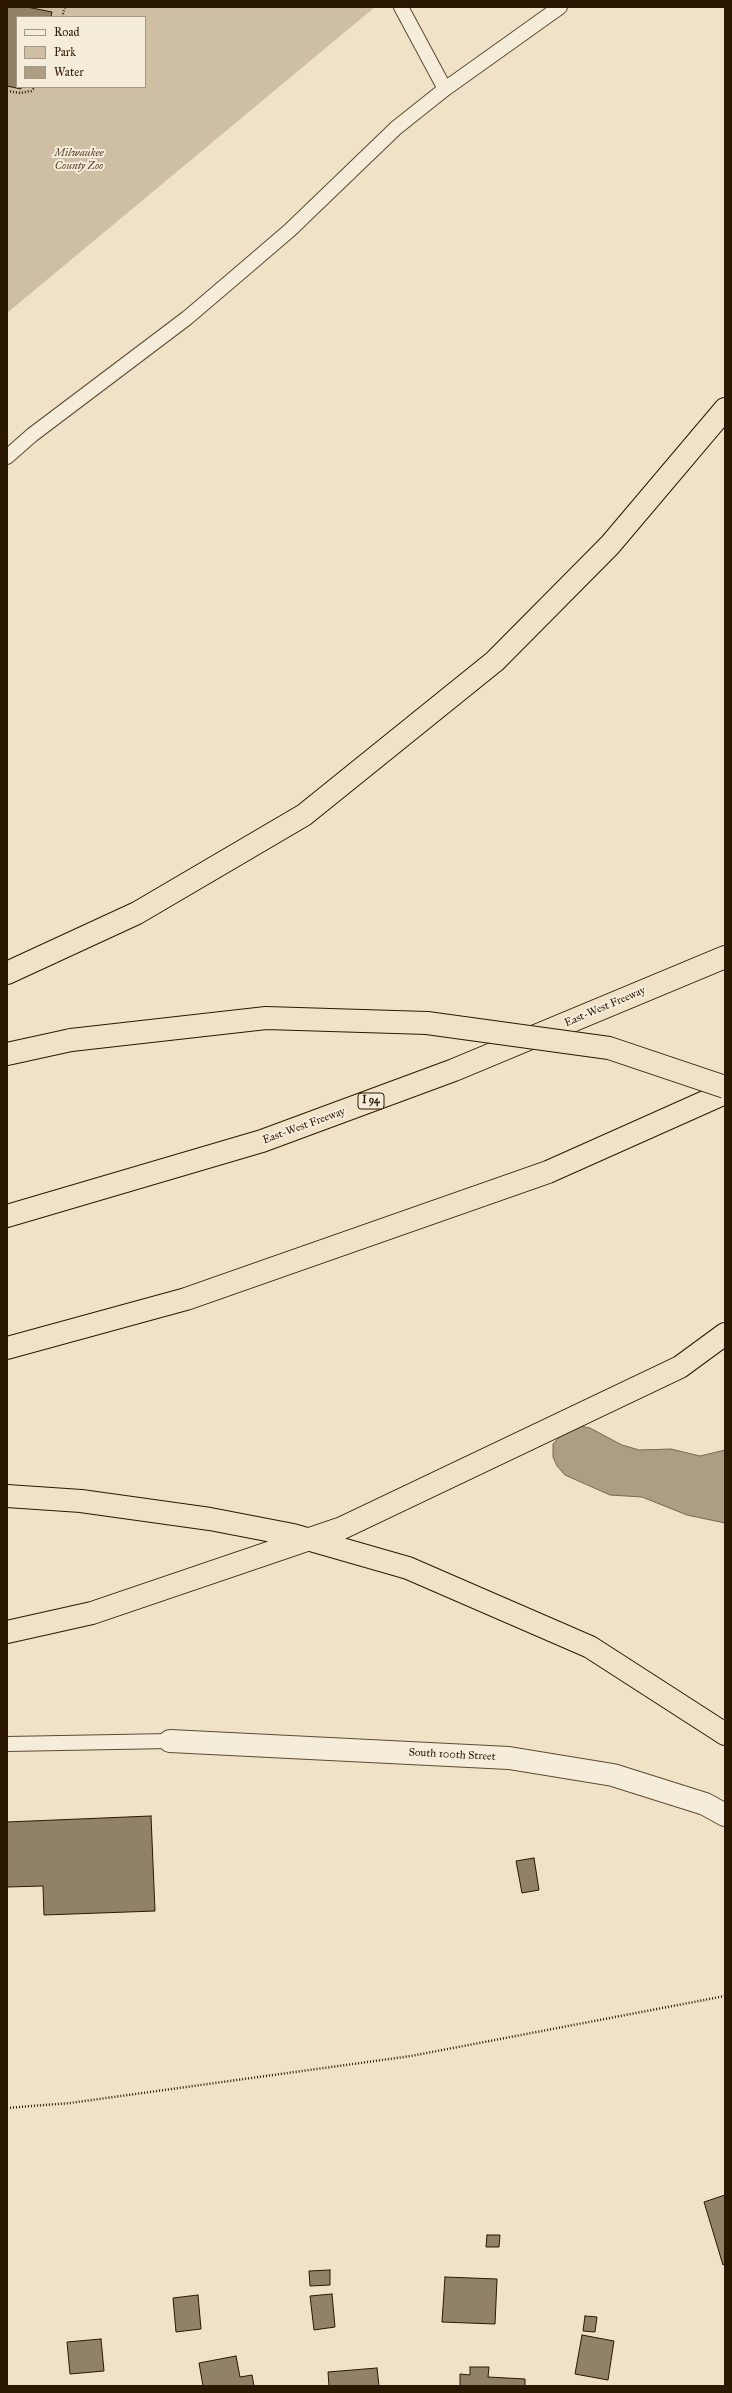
<!DOCTYPE html>
<style>
body{margin:0}
#map{position:relative;width:732px;height:2393px;overflow:hidden;background:#efe2c6;font-family:"IM FELL Great Primer",serif}
canvas{display:block}
.frame{position:absolute;inset:0;border:8px solid #2c1700;pointer-events:none}
.legend{position:absolute;left:16px;top:16px;width:130px;height:72px;box-sizing:border-box;background:#f5ecda;border:1px solid #a59783;margin:0;padding:5px 7px;list-style:none;font-size:12px;color:#2c1700}
.legend li{display:flex;align-items:center;gap:8px;height:20px}
.legend b{width:20px;border:1px solid #a59783}
</style>
<div id="map">
<canvas width="732" height="2393"></canvas>
<div class="frame"></div>
<ul class="legend">
<li><b style="height:5px;background:#f5ecda"></b>Road</li>
<li><b style="height:11px;background:#cebfa4"></b>Park</li>
<li><b style="height:11px;background:#ad9d83"></b>Water</li>
</ul>
</div>
<script>
const context = document.querySelector('canvas').getContext('2d');
context.lineJoin = 'round';
function fill(path, color) { context.fillStyle = color; context.fill(path, 'evenodd'); }
const shape = rows => new Path2D(rows.map(r => 'M' + r).join(''));
function strokePath(path, color, width, dash) { context.strokeStyle = color; context.lineWidth = width; context.lineCap = dash ? 'butt' : 'round'; context.setLineDash(dash || []); context.stroke(path); }
function label(font, color, halo, rows, align = 'center') {
  context.font = font + ' "IM FELL Great Primer",serif'; context.lineWidth = 4; context.setLineDash([]); context.textBaseline = 'middle'; context.strokeStyle = halo; context.fillStyle = color; for (const [text, x, y, turn = 0] of rows) {
    context.save(); context.translate(x, y); context.rotate((+turn || 0) * Math.PI / 180); context.textAlign = isNaN(turn) ? turn : align; if (halo) context.strokeText(text, 0, 0); context.fillText(text, 0, 0); context.restore();
  }
}
fill(shape([
 [7,7,375,7,7,313],
 [17,17,145,17,145,87,17,87]
]), '#cebfa4');
const water = shape([
 [576,1425,590,1428,622,1445,639,1450,671,1449,700,1456,725,1450,725,1523,687,1515,642,1497,610,1495,565,1475,557,1466,553,1457,553,1444,562,1434,576,1425]
]);
fill(water, '#ad9d83');
strokePath(water, '#79674f', 1);
const building = shape([
 [7,7,27,7,52,12,51,17,17,17,17,87,21,87,21,89,7,86,7,7],
 [151,1816,155,1911,44,1915,43,1886,7,1887,7,1822,151,1816],
 [534,1858,539,1890,522,1893,516,1861,534,1858],
 [725,2195,725,2264,723,2265,704,2202,725,2195],
 [487,2235,500,2235,499,2247,486,2247,487,2235],
 [330,2270,330,2285,310,2286,309,2271,330,2270],
 [445,2277,497,2279,495,2324,442,2322,445,2277],
 [332,2294,335,2327,314,2330,310,2296,332,2294],
 [198,2295,201,2329,176,2332,173,2298,198,2295],
 [585,2316,597,2317,595,2332,583,2331,585,2316],
 [582,2335,614,2341,608,2380,575,2374,582,2335],
 [101,2339,104,2371,70,2374,67,2342,101,2339],
 [236,2356,240,2377,252,2375,254,2386,203,2386,199,2363,236,2356],
 [470,2367,489,2367,488,2377,525,2379,525,2386,460,2386,460,2374,470,2375,470,2367],
 [377,2368,379,2386,329,2386,328,2372,377,2368]
]);
fill(building, '#918167');
strokePath(building, '#2c1700', 1);
const service = shape([
 [401,7,445,89],
 [7,457,32,435,187,318,241,272,290,230,396,128,445,89,560,7],
 [7,1744,170,1741]
]);
const minor = shape([
 [170,1741,509,1758,613,1775,705,1804,725,1815]
]);
const motorway = shape([
 [7,973,137,913,304,815,495,661,610,545,725,409],
 [7,1054,71,1040],
 [7,1216,262,1141,454,1070,725,957],
 [7,1348,186,1299,548,1172,725,1093],
 [7,1496,81,1501,210,1519,293,1535,408,1568,590,1647,725,1734],
 [7,1632,92,1613,342,1528,680,1367,725,1334]
]);
strokePath(service, '#5d4a32', 16);
strokePath(minor, '#5d4a32', 24);
strokePath(motorway, '#2c1700', 24);
strokePath(shape([
 [62,17,65,7],
 [7,91,20,93,31,91,35,87],
 [7,2108,70,2103,411,2056,725,1996]
]), '#2c1700', 2.5, [1, 2]);
strokePath(service, '#f5ecda', 14);
strokePath(minor, '#f5ecda', 22);
strokePath(motorway, '#efe2c6', 22);
const motorwayBridge = shape([
 [71,1040,266,1018,427,1023,609,1048,725,1087]
]);
strokePath(motorwayBridge, '#2c1700', 24, []);
strokePath(motorwayBridge, '#efe2c6', 22);
for (const [x, y, w] of [
 [371,1101,26]
]) { const box = new Path2D(); box.roundRect(x - w / 2, y - 8, w, 16, 3); context.fillStyle = '#f5ecda'; context.fill(box); strokePath(box, '#2c1700', 1); }
label('bold 10px', '#2c1700', null, [
 ["I 94",371,1101]
]);
label('italic 11px', '#5d4931', '#f5ecda', [
 ["Milwaukee",79,153],
 ["County Zoo",79,166]
]);
label('11px', '#2c1700', '#f5ecda', [
 ["East-West Freeway",605,1007,-23],
 ["East-West Freeway",304,1126,-20],
 ["South 100th Street",452,1755,3]
]);
</script>
